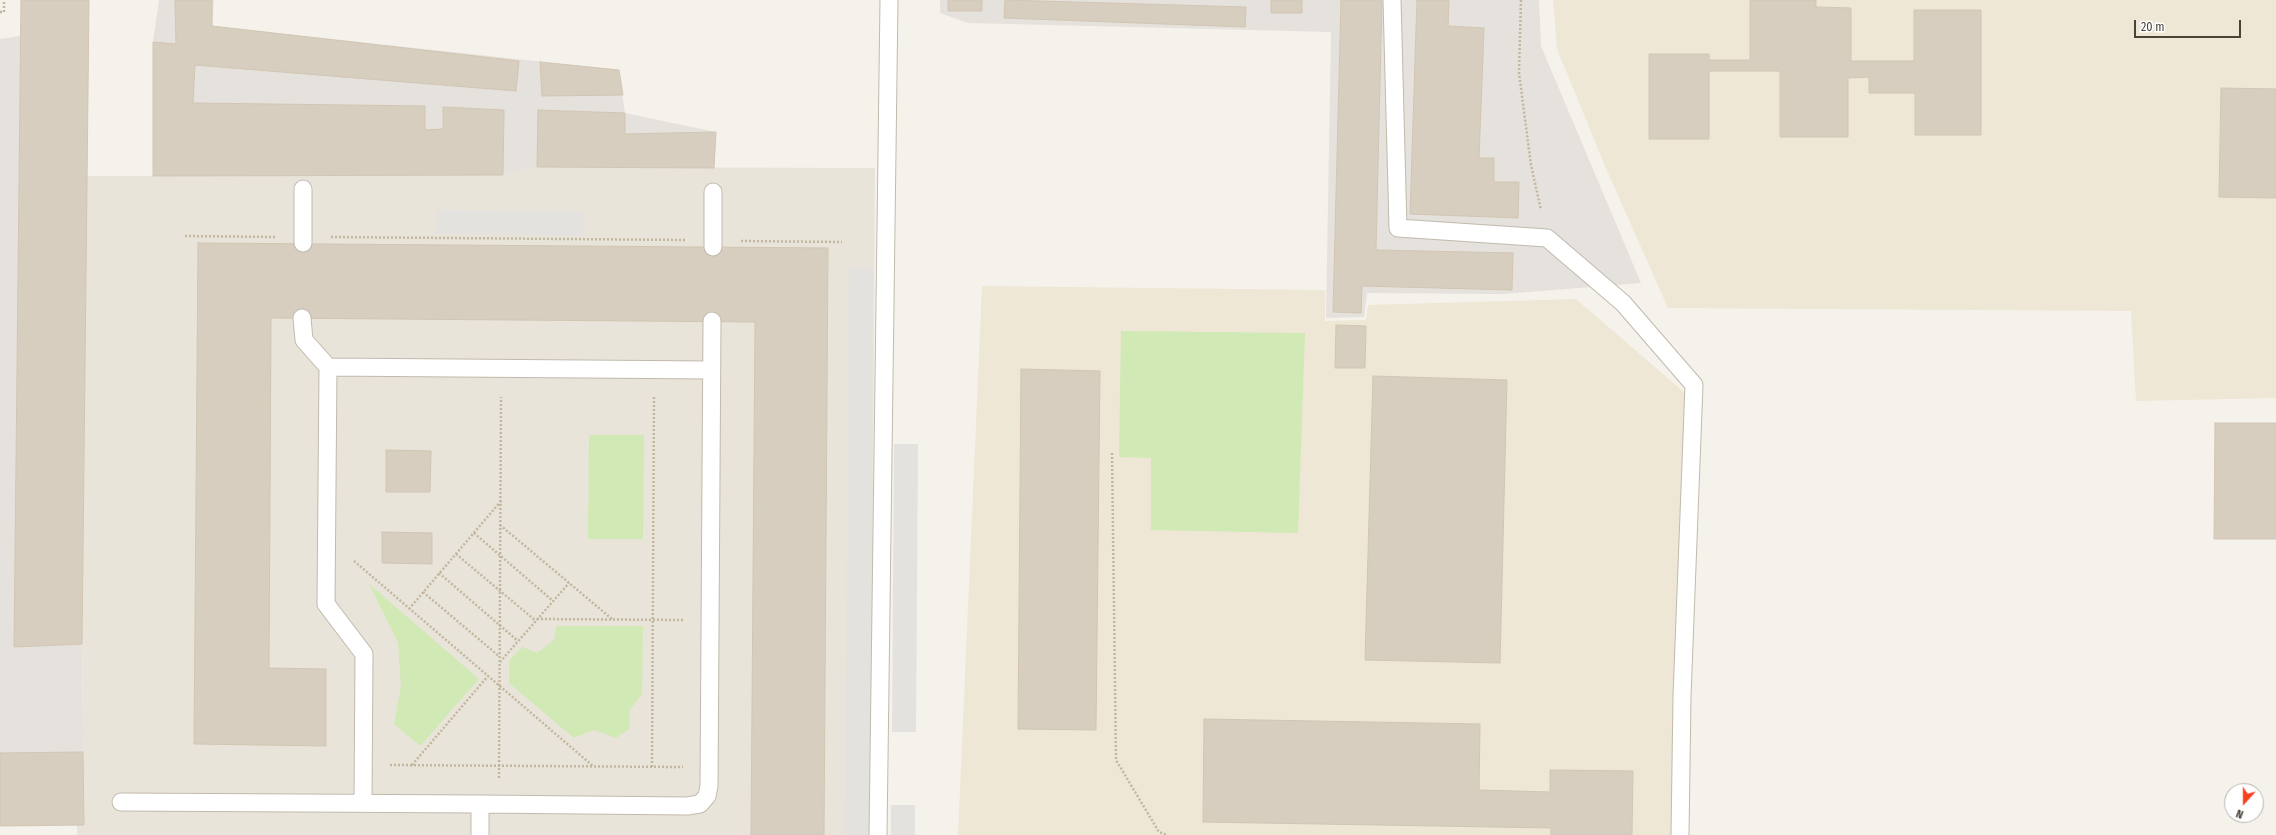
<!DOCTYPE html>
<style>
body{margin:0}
#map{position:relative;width:2276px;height:835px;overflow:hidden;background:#f5f2eb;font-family:"Fira Sans Condensed",sans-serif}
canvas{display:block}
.north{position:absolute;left:2224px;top:783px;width:40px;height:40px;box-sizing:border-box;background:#fff;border:1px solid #b7b4af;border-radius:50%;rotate:201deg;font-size:11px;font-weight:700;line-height:16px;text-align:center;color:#4a4338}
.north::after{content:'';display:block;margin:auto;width:14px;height:18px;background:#f9401e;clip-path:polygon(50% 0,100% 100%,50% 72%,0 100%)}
.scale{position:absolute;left:2134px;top:20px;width:107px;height:18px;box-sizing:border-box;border:2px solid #4a4338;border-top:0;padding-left:5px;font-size:12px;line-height:14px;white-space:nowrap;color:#4a4338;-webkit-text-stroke:3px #fff;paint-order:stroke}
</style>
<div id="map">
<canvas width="2276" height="835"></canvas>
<div class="north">N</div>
<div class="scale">20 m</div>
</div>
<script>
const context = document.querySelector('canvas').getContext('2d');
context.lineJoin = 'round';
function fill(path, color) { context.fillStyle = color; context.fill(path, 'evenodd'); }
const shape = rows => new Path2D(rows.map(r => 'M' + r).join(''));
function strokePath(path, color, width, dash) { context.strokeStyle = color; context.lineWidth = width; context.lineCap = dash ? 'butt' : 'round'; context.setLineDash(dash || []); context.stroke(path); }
fill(shape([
 [537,167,875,168,871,835,77,835,77,825,84,824,82,644,87,176,503,175]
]), '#e9e4d9');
fill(shape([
 [21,0,89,0,82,644,84,825,0,826,0,39,20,36],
 [159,0,214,0,212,26,619,70,625,113,716,132,714,168,537,167,503,175,153,176,153,42],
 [940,0,1539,0,1541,46,1641,283,1503,294,1367,293,1364,317,1326,318,1331,32,968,23,940,13]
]), '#e5e1dc');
fill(shape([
 [1553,0,2276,0,2276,398,2136,401,2131,311,1668,308,1605,166,1557,49],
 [982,286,1325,290,1325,321,1366,320,1368,305,1576,299,1685,393,1671,835,958,835]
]), '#eee7d5');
fill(shape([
 [1121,331,1305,333,1298,533,1151,530,1151,458,1119,457],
 [589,435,644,435,643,539,588,539],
 [369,584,479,679,420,746,394,724,401,686,398,643],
 [557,626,643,626,642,694,630,709,629,729,616,738,594,730,574,738,509,683,509,661,522,647,537,653,554,640]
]), '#d1e9b4');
fill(shape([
 [437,210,584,211,584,236,436,234],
 [849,267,873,267,869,835,845,835],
 [894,444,918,444,916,732,892,732],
 [891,805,915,805,915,835,891,835]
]), '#e4e2df');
const building = shape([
 [21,0,89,0,82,644,14,647,21,0],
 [175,0,212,0,212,26,519,61,516,91,195,65,193,103,425,106,425,130,443,129,443,107,504,110,503,175,153,176,153,42,176,44,175,0],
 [948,0,982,0,982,11,948,11,948,0],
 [1005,0,1246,7,1245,27,1004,18,1005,0],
 [1271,0,1302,0,1302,13,1271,13,1271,0],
 [1341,0,1382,0,1376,250,1513,253,1512,290,1362,286,1361,313,1333,312,1341,0],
 [1417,0,1449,0,1448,26,1484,28,1479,158,1494,158,1494,182,1519,182,1518,218,1410,214,1417,0],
 [1750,0,1816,0,1816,7,1851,8,1851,61,1914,61,1914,10,1981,10,1981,135,1915,135,1915,93,1869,93,1869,77,1848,78,1848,137,1780,137,1780,71,1709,71,1709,139,1649,139,1649,54,1709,54,1709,60,1750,60,1750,0],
 [540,62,619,70,623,95,542,96,540,62],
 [2221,88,2276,89,2276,198,2219,197,2221,88],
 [538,110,625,113,625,134,716,132,714,168,537,167,538,110],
 [198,243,828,248,824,835,751,835,755,322,271,318,269,668,326,669,326,746,194,744,198,243],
 [1336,325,1366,326,1365,368,1335,368,1336,325],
 [1021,369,1100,371,1096,730,1018,729,1021,369],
 [1373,376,1507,380,1500,663,1365,660,1373,376],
 [2215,423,2276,423,2276,539,2214,539,2215,423],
 [386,450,431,451,430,492,386,492,386,450],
 [382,532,432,533,432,564,382,563,382,532],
 [1204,719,1480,724,1479,790,1550,792,1550,770,1633,771,1632,835,1551,835,1551,828,1203,822,1204,719],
 [83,752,84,825,0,826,0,753,83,752]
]);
fill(building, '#d7cec0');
strokePath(building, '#d2c6b3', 1);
const lane = shape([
 [1392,0,1398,228,1547,238,1623,303,1694,385,1682,696,1680,835],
 [303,243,303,189],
 [713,247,713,192],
 [302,318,304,340,328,367],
 [121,802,480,804],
 [363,803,364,654,326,604,328,367,711,370],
 [480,835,480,804,687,806,700,804,707,796,709,786,712,321],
 [878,835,889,0]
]);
strokePath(lane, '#c1baad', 19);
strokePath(shape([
 [1521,0,1519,73,1531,165,1541,210],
 [0,12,4,12,4,0],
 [185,236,276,237],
 [331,237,686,240],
 [741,241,842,242],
 [1112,453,1116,760,1159,832,1167,835],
 [500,525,612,619],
 [474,533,553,601],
 [456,554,536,621],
 [354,561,593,766],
 [439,573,518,641],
 [423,592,500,657],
 [409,609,501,501],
 [537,619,684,620],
 [500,662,569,583],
 [390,765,683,767],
 [412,765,488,676],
 [652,767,654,397],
 [499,778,501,397]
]), '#c3b69e', 2.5, [2, 2]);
strokePath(lane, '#fff', 17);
</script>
